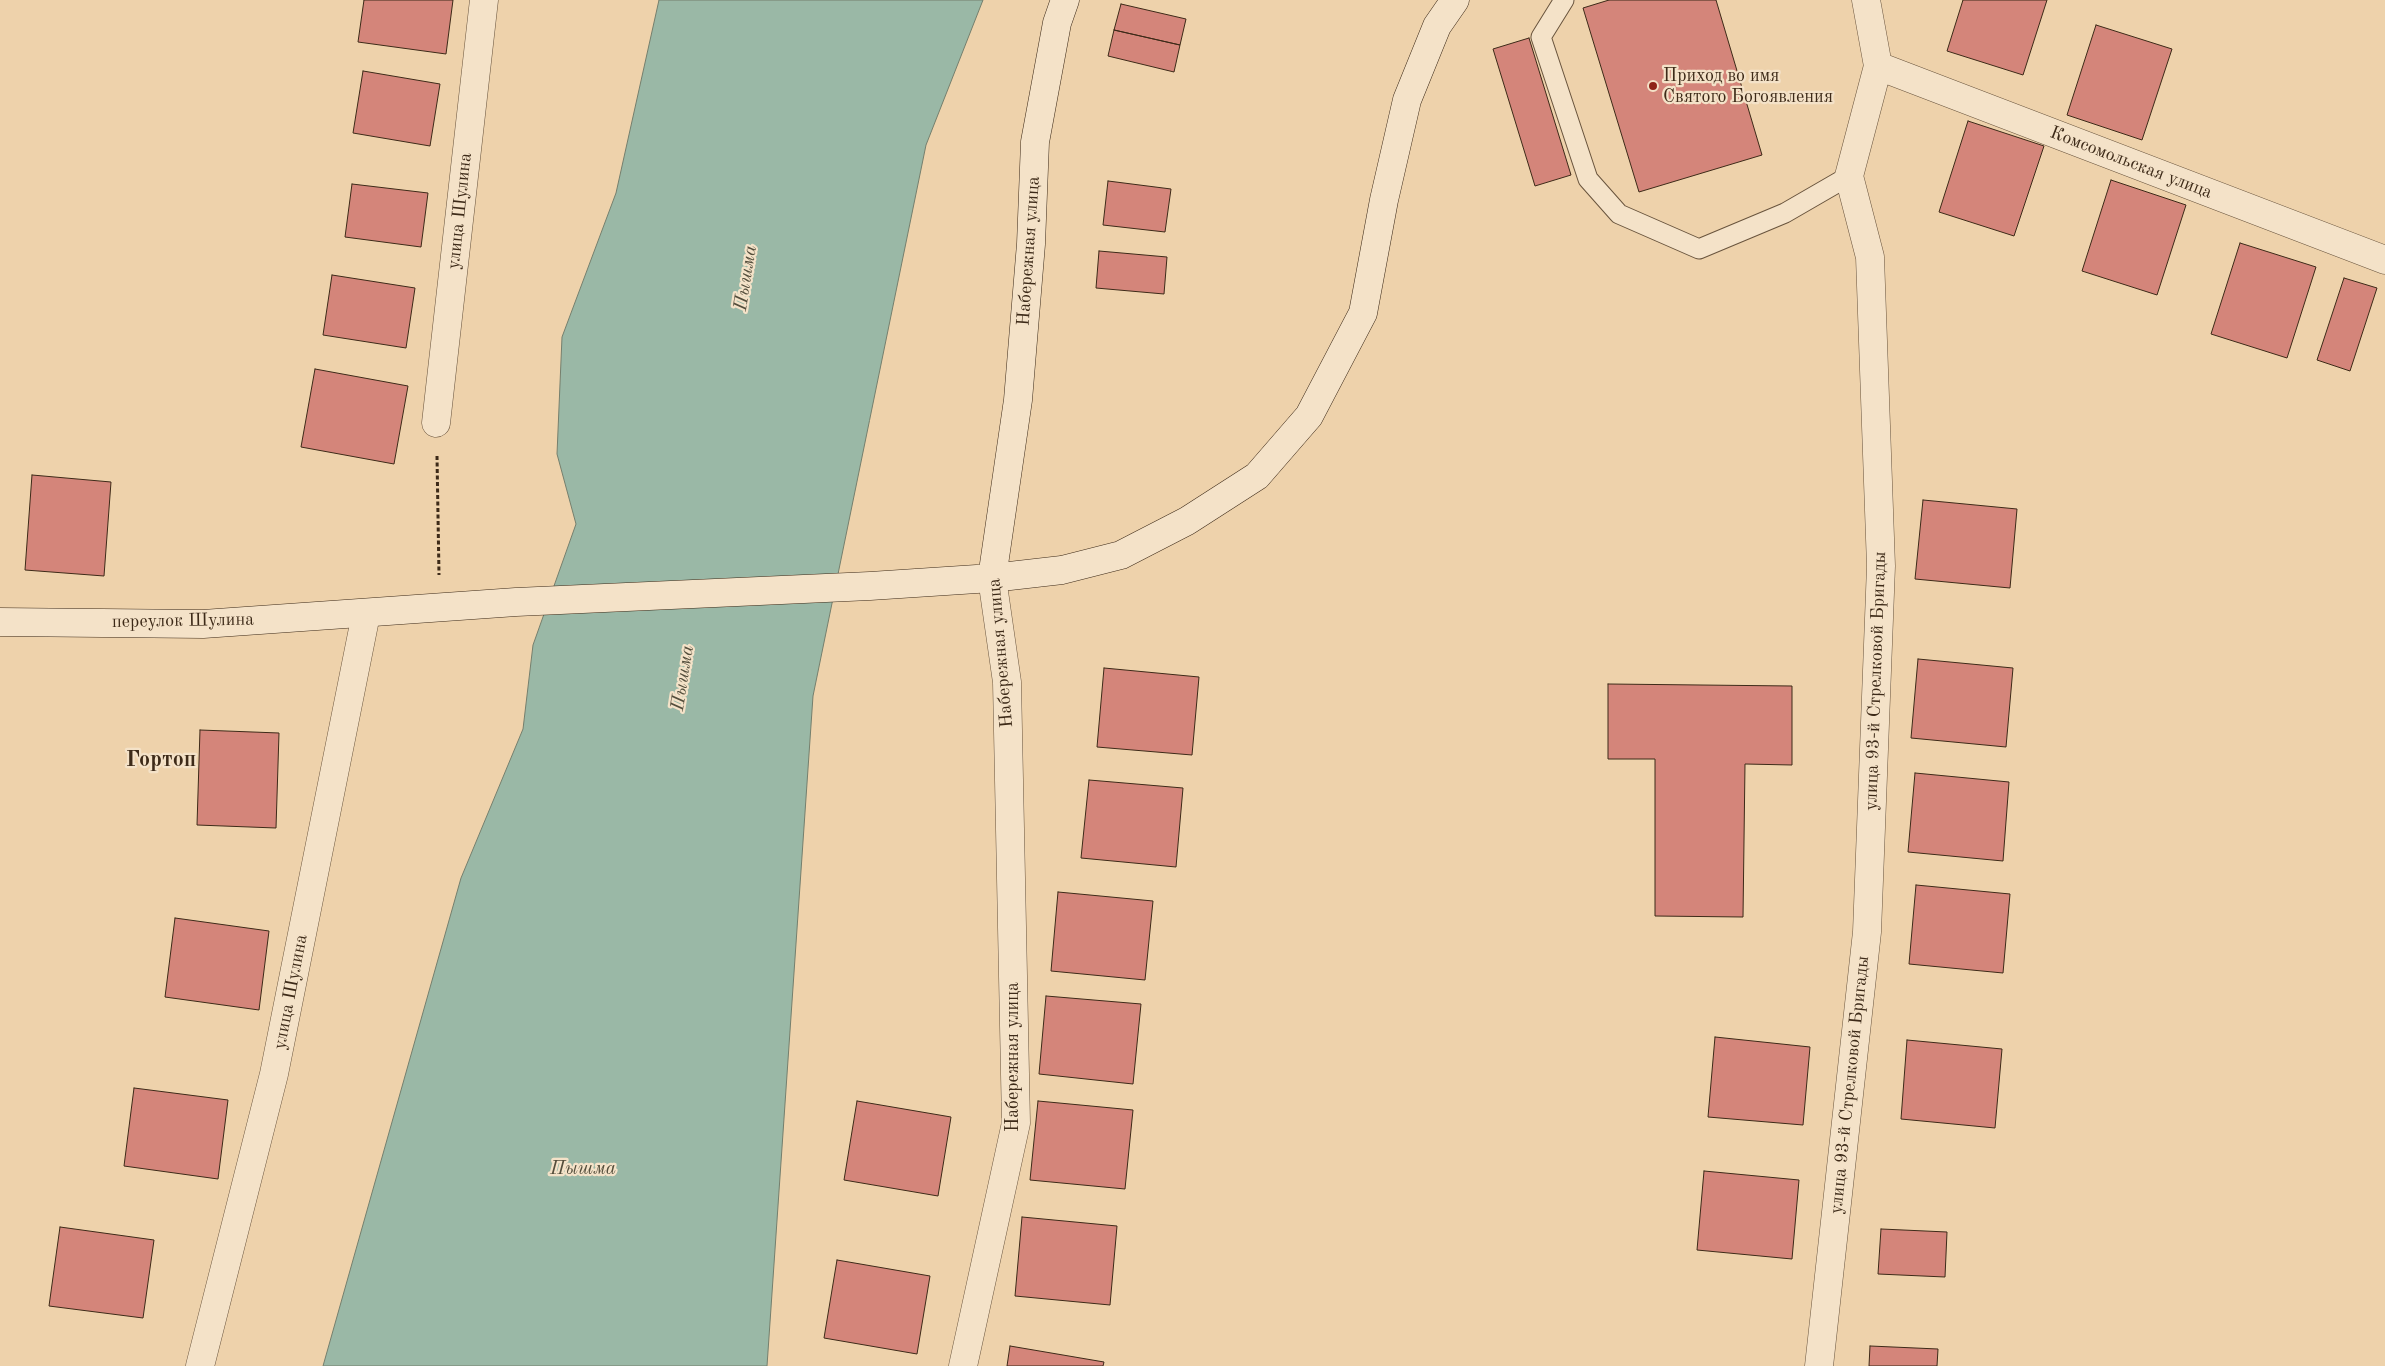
<!DOCTYPE html>
<meta charset="utf-8">
<style>
body{margin:0}
canvas{display:block;background:#eed2ab}
</style>
<canvas width="2385" height="1366"></canvas>
<script>
const context = document.querySelector('canvas').getContext('2d');
context.lineJoin = 'round';
function fill(path, color) { context.fillStyle = color; context.fill(path, 'evenodd'); }
const shape = rows => new Path2D(rows.map(r => 'M' + r).join(''));
function strokePath(path, color, width, dash) { context.strokeStyle = color; context.lineWidth = width; context.lineCap = dash ? 'butt' : 'round'; context.setLineDash(dash || []); context.stroke(path); }
function label(font, color, halo, rows, align = 'center') {
  context.font = font + ' "Old Standard TT",serif'; context.lineWidth = 4.5; context.setLineDash([]); context.textBaseline = 'middle'; context.strokeStyle = halo; context.fillStyle = color; for (const [text, x, y, turn = 0] of rows) {
    context.save(); context.translate(x, y); context.rotate((+turn || 0) * Math.PI / 180); context.textAlign = isNaN(turn) ? turn : align; if (halo) context.strokeText(text, 0, 0); context.fillText(text, 0, 0); context.restore();
  }
}
const water = shape([
 [659,0,983,0,926,145,813,696,767,1366,323,1366,461,878,523,729,533,645,576,524,557,454,562,337,616,193,659,0]
]);
fill(water, '#9ab8a6');
strokePath(water, '#757f6d', 1);
const building = shape([
 [364,0,453,0,446,54,358,42,364,0],
 [1609,0,1716,0,1762,155,1639,192,1583,8,1609,0],
 [1963,0,2047,0,2023,75,1947,51,1963,0],
 [1121,4,1186,19,1180,45,1114,30,1121,4],
 [2096,25,2172,49,2142,140,2067,115,2096,25],
 [1114,30,1180,45,1174,72,1108,56,1114,30],
 [1529,38,1571,175,1535,186,1493,49,1529,38],
 [363,71,440,84,430,146,353,133,363,71],
 [1968,121,2044,146,2014,236,1939,212,1968,121],
 [2111,180,2186,205,2157,295,2082,271,2111,180],
 [1108,181,1171,189,1165,232,1103,225,1108,181],
 [352,184,428,193,421,247,345,237,352,184],
 [2240,243,2316,267,2287,358,2211,334,2240,243],
 [1099,251,1167,257,1164,294,1096,288,1099,251],
 [332,275,415,288,406,348,323,335,332,275],
 [2344,278,2377,288,2350,371,2317,360,2344,278],
 [315,369,408,386,394,464,301,447,315,369],
 [32,475,111,482,104,576,25,570,32,475],
 [1923,500,2017,509,2010,588,1915,579,1923,500],
 [1918,659,2013,668,2006,747,1911,738,1918,659],
 [1104,668,1199,677,1192,755,1097,747,1104,668],
 [1608,684,1792,686,1792,765,1745,764,1743,917,1655,916,1655,759,1608,759,1608,684],
 [200,730,279,733,276,828,197,825,200,730],
 [1915,773,2009,782,2003,861,1908,852,1915,773],
 [1089,780,1183,788,1176,867,1081,858,1089,780],
 [1916,885,2010,894,2003,973,1909,964,1916,885],
 [1058,892,1153,901,1145,980,1051,971,1058,892],
 [175,918,269,931,259,1010,165,997,175,918],
 [1046,996,1141,1004,1133,1084,1039,1074,1046,996],
 [1715,1037,1810,1047,1803,1125,1708,1117,1715,1037],
 [1907,1040,2002,1049,1995,1128,1901,1119,1907,1040],
 [134,1088,228,1100,218,1179,124,1166,134,1088],
 [857,1101,951,1117,938,1196,844,1180,857,1101],
 [1038,1101,1133,1110,1125,1189,1030,1180,1038,1101],
 [1704,1171,1799,1180,1792,1259,1697,1250,1704,1171],
 [1022,1217,1117,1226,1110,1305,1015,1296,1022,1217],
 [60,1227,154,1240,143,1318,49,1306,60,1227],
 [1881,1229,1947,1232,1945,1277,1878,1274,1881,1229],
 [837,1260,930,1276,917,1354,824,1338,837,1260],
 [1010,1346,1104,1362,1103,1366,1007,1366,1010,1346],
 [1870,1346,1938,1349,1937,1366,1869,1366,1870,1346]
]);
fill(building, '#d4857a');
strokePath(building, '#3d2a18', 1);
const lane = shape([
 [1564,0,1541,37,1588,179,1619,214,1699,249,1785,213,1849,176]
]);
const street = shape([
 [1878,66,2385,260],
 [436,423,484,0],
 [200,1366,274,1074,366,614],
 [963,1366,1016,1123,1007,682,992,578],
 [1819,1366,1867,932,1881,566,1870,257,1849,176,1878,66,1866,0]
]);
const secondary = shape([
 [992,578,1018,400,1031,244,1035,142,1057,23,1065,0],
 [0,622,203,624,516,602,870,586,992,578,1062,570,1121,555,1187,521,1257,476,1309,416,1363,313,1384,200,1407,100,1437,26,1455,0]
]);
strokePath(lane, '#69543d', 21);
strokePath(street, '#69543d', 29);
strokePath(secondary, '#3d2a18', 29);
strokePath(shape([
 [437,456,439,575]
]), '#3d2a18', 3, [4, 2.5]);
strokePath(lane, '#f4e2c8', 19);
strokePath(street, '#f4e2c8', 28);
strokePath(secondary, '#f4e2c8', 28);
for (const [x, y, r, color] of [
 [1653,86,5,"#8f2418"]
]) { const dot = new Path2D(); dot.arc(x, y, r, 0, 2 * Math.PI); context.fillStyle = color; context.fill(dot); strokePath(dot, '#f4e2c8', 2); }
label('18px', '#3d2a18', '#f4e2c8', [
 ["Приход во имя",1663,76],
 ["Святого Богоявления",1663,97]
], 'left');
label('18px', '#3d2a18', '#f4e2c8', [
 ["Комсомольская улица",2131,163,21],
 ["улица Шулина",460,211,-84],
 ["Набережная улица",1029,251,-86],
 ["переулок Шулина",183,621,-1],
 ["Набережная улица",1001,653,-95],
 ["улица 93-й Стрелковой Бригады",1876,681,-88],
 ["улица Шулина",291,992,-79],
 ["Набережная улица",1013,1057,-90],
 ["улица 93-й Стрелковой Бригады",1850,1085,-84]
]);
label('italic 19px', '#544e3c', '#f4e2c8', [
 ["Пышма",746,278,-81],
 ["Пышма",683,678,-81],
 ["Пышма",583,1169]
]);
label('bold 22px', '#3d2a18', '#f4e2c8', [
 ["Гортоп",161,760]
]);
</script>
